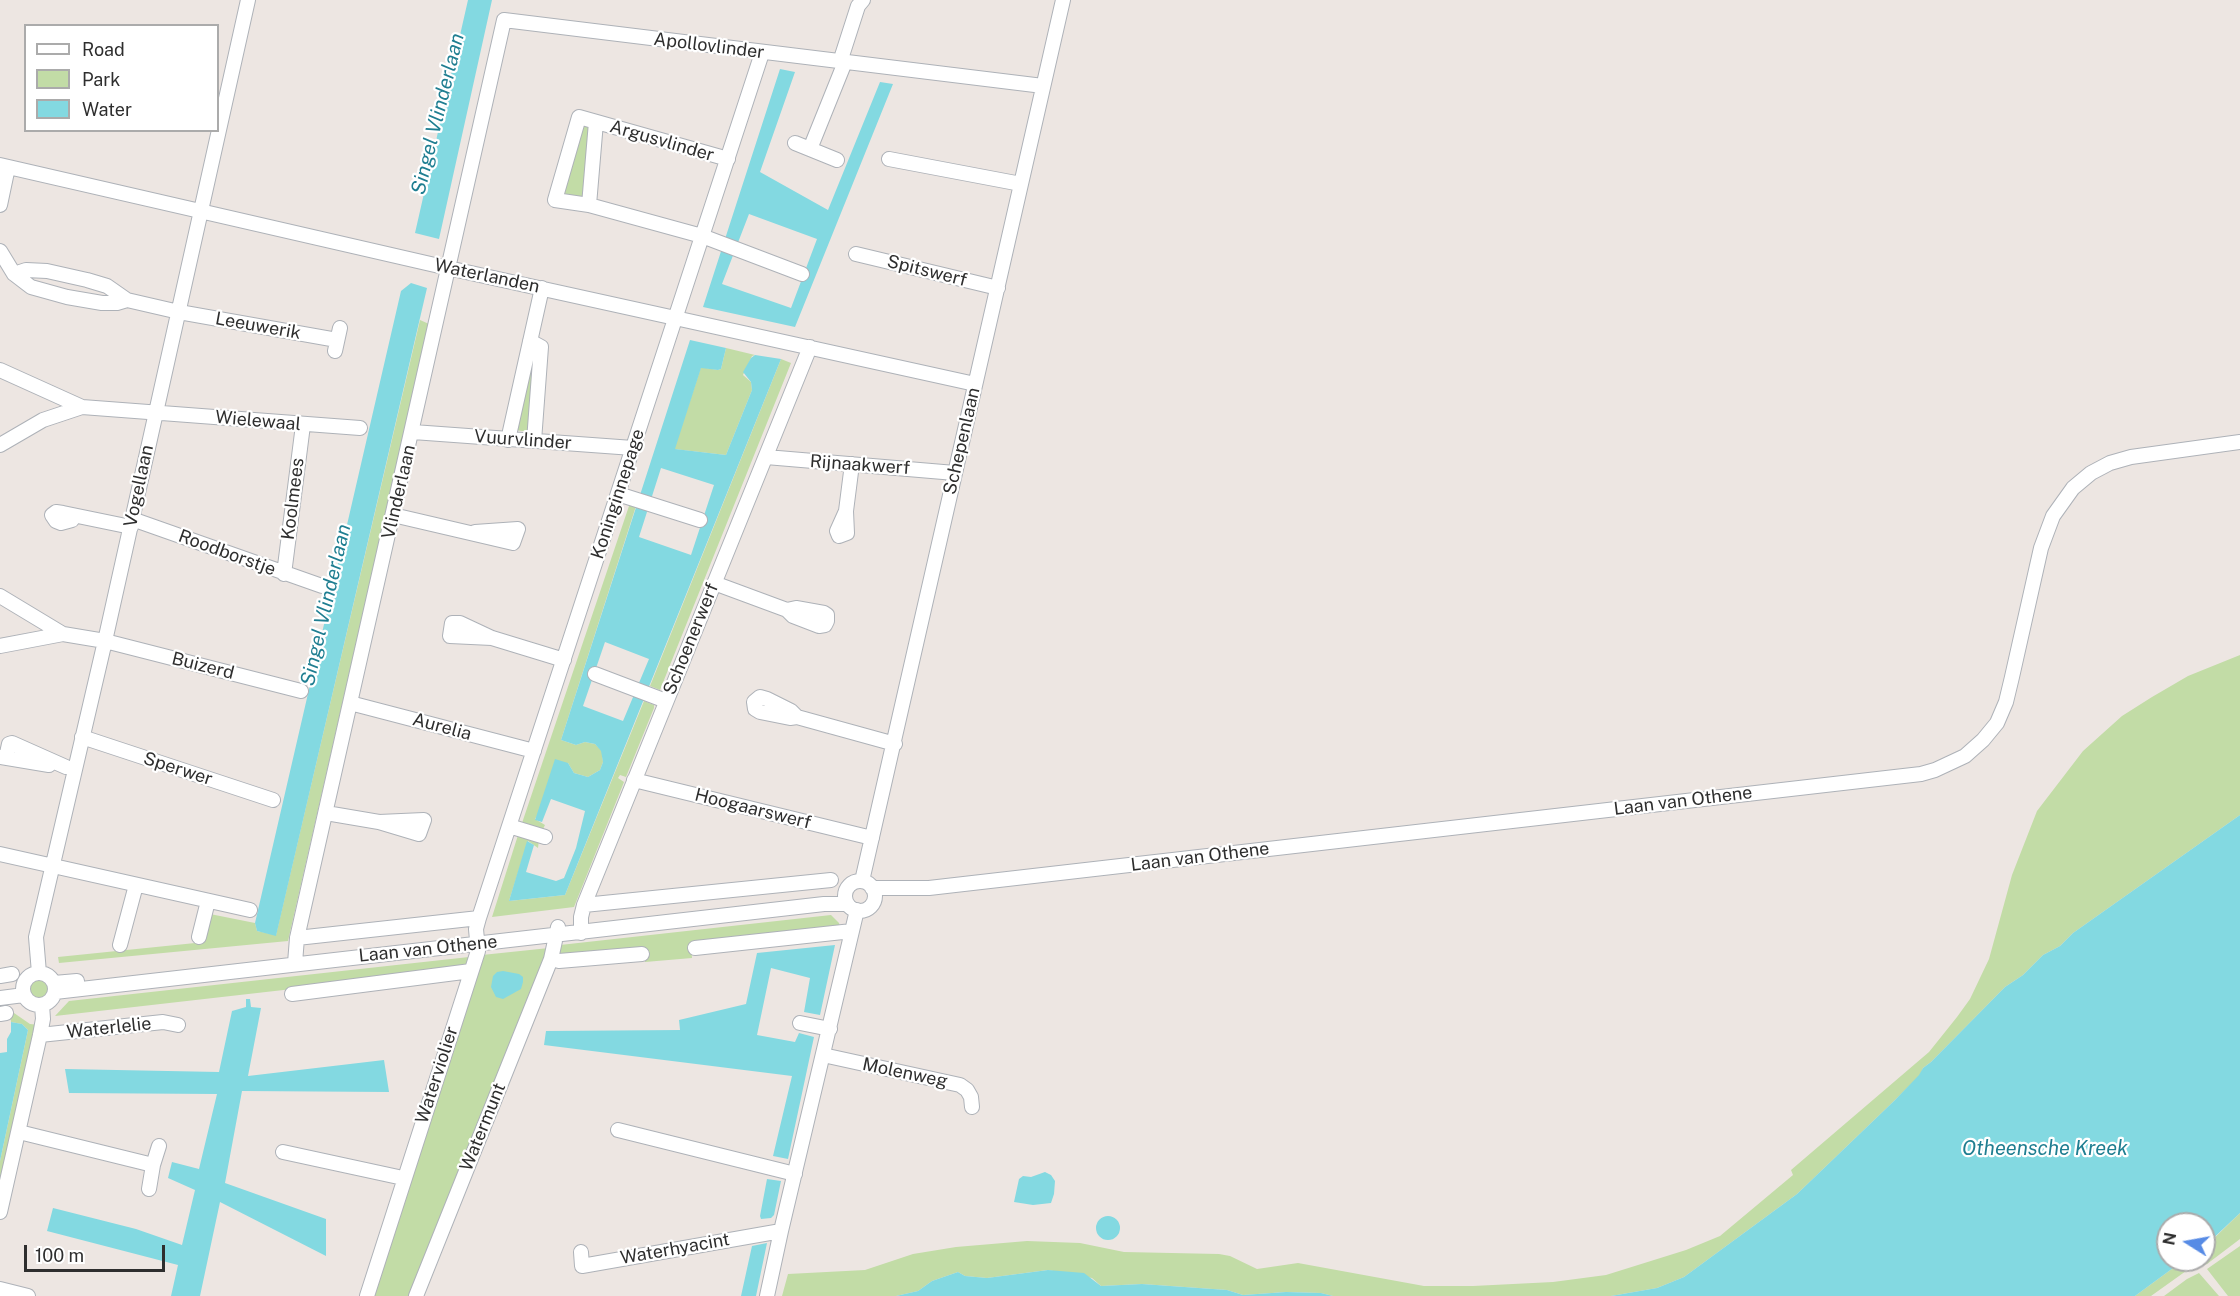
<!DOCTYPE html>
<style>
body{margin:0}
#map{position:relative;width:2240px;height:1296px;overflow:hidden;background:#ede6e2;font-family:"Public Sans",sans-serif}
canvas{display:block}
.legend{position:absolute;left:24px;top:24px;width:195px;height:108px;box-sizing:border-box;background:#fff;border:2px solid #ababab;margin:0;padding:8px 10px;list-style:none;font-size:18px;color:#2e2e2e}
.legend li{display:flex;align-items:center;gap:12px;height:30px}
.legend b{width:30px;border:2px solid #ababab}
.north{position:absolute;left:2156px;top:1212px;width:60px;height:60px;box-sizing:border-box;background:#fff;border:2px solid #ababab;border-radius:50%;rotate:281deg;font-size:16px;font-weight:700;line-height:24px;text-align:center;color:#2e2e2e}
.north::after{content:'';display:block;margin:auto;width:21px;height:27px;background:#578be5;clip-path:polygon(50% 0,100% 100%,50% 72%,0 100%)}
.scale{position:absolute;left:24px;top:1245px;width:141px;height:27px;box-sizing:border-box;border:3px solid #2e2e2e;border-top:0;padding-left:8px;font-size:18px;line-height:21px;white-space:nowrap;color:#2e2e2e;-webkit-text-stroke:4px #fff;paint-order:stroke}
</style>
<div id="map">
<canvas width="2240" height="1296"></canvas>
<ul class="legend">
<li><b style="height:8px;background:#fff"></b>Road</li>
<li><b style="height:16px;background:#c2dca6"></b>Park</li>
<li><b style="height:16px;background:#83d9e1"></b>Water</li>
</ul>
<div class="north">N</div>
<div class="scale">100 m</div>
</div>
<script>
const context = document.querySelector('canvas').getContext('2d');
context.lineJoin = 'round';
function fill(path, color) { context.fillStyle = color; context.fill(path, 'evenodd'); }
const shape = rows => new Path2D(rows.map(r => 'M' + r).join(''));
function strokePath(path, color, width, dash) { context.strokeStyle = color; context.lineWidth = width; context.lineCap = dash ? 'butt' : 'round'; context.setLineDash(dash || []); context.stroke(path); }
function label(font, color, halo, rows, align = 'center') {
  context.font = font + ' "Public Sans",sans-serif'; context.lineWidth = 4.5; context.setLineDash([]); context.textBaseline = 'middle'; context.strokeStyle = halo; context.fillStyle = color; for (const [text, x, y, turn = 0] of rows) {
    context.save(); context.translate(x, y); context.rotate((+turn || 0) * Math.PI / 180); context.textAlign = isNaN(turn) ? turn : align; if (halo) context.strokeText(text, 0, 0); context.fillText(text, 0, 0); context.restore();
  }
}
fill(shape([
 [581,123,589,124,584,194,582,197,563,196,562,188],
 [420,320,429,324,288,941,59,963,58,957,205,942,210,914,255,923,257,931,276,935],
 [534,347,531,432,514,430],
 [726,348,755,355,752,356,743,375,751,382,752,390,726,455,674,449,701,367,718,370,721,369],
 [781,359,791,363,660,690,650,686],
 [630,503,637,503,561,740,576,745,585,742,595,744,602,751,603,762,600,770,588,777,574,773,568,763,535,819,545,825,542,831,521,826],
 [2240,655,2240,815,2073,933,2060,946,2043,955,2023,975,2005,987,1931,1062,1923,1068,1920,1075,1895,1100,1797,1194,1684,1277,1657,1288,1611,1296,1333,1296,1321,1293,1286,1292,1243,1295,1227,1290,1142,1284,1101,1286,1092,1278,1048,1270,987,1278,965,1276,958,1272,932,1281,918,1291,896,1296,782,1296,788,1274,865,1270,913,1254,956,1247,1027,1241,1080,1243,1124,1252,1219,1254,1230,1256,1257,1269,1298,1263,1424,1286,1473,1286,1553,1282,1606,1275,1686,1250,1720,1236,1793,1175,1791,1170,1929,1052,1957,1017,1970,999,1989,959,2012,875,2037,811,2083,751,2122,716,2152,697,2188,676],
 [644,701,654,705,654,708,626,777,620,775,618,778,624,782,574,907,492,917,519,832,539,840,538,848,528,841,509,901,565,895],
 [831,915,839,923,840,927,691,944,692,958,645,962,644,950,560,955,559,951,560,945],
 [549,948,409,1296,370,1296,482,955],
 [469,957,468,969,55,1016,69,1001],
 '27 989a12 12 0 1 1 24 0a12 12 0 1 1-24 0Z',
 [14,1013,30,1024,39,1025,0,1196,0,1161,28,1030,22,1024,11,1022,10,1014],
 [2240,1213,2240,1239,2207,1264,2186,1271,2151,1296,2135,1296,2184,1260,2204,1260,2204,1248],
 [2240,1246,2240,1296,2228,1296,2207,1269],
 [2199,1273,2219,1296,2164,1296,2187,1279]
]), '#c2dca6');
fill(shape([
 [468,0,492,0,439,239,415,233],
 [780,69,795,72,760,172,828,210,880,82,893,84,795,327,703,307],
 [749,214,817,239,791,308,722,284],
 [411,283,427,288,276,936,257,931,255,923,401,291],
 [690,340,726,348,721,369,718,370,701,368,675,449,726,455,752,390,751,382,743,372,751,358,755,355,781,359,565,895,509,901,527,841,534,845,526,872,556,881,564,878,576,848,585,811,551,799,542,822,535,820,555,759,568,763,574,773,588,777,600,770,603,762,601,751,595,744,585,742,576,745,561,740],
 [661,468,714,485,691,555,639,537],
 [605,642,649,659,623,721,583,706],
 [2240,815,2240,1213,2204,1247,2204,1224,2168,1224,2168,1260,2184,1260,2135,1296,1611,1296,1657,1288,1684,1277,1797,1194,1895,1100,1919,1075,1923,1068,1931,1062,2005,987,2023,975,2043,955,2060,946,2073,933],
 [835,945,820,1015,804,1012,810,978,771,968,757,1035,795,1042,799,1033,814,1037,788,1159,773,1156,792,1076,544,1045,546,1031,680,1030,679,1020,746,1004,757,953],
 [503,971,519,974,523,977,523,982,521,989,503,999,496,997,491,987,493,976,497,972],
 [246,999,250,999,251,1007,261,1008,248,1076,384,1060,389,1092,242,1091,225,1183,326,1219,326,1256,220,1202,200,1296,171,1296,178,1265,47,1231,53,1208,136,1229,182,1245,195,1190,168,1178,172,1162,199,1169,217,1094,69,1093,65,1069,219,1072,232,1011,246,1007],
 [11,1022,22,1024,28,1030,0,1161,0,1053,7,1052,7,1039,11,1032],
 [1045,1172,1051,1175,1055,1181,1054,1194,1051,1203,1033,1205,1014,1202,1019,1179,1023,1176,1031,1177],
 [767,1179,781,1181,774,1215,771,1218,761,1219,760,1216],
 '1096 1228a12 12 0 1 1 24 0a12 12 0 1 1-24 0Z',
 [767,1243,756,1296,741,1296,752,1246],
 [1048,1270,1084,1273,1101,1286,1142,1284,1227,1290,1243,1295,1286,1292,1321,1293,1333,1296,896,1296,918,1291,932,1281,958,1272,965,1276,987,1278]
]), '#83d9e1');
const minor = shape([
 [840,62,858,6,863,0],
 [795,143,837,160],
 [810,149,845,62],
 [728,159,579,117,555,200,589,205,702,236,802,274],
 [889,159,1021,184],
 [0,165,448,268,975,384],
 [0,205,8,167],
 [589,205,596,122],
 [0,251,14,274,31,287,67,297,102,303,117,303,127,300,179,312,337,340],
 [856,254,998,288],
 [14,274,26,270,47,271,87,280,107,286,127,300],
 [530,341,541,347,534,441],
 [335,351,340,328],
 [0,370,82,407,360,428],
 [413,432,633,448],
 [508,440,542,288],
 [0,445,43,420,82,407],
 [766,457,955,473],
 [618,494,700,520],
 [846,511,847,533,839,536,837,531,846,511,852,464],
 [393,515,513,543,518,529,475,532],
 [74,516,72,520,61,523,56,521,52,515,56,512,63,513,131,527],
 [132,519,322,586],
 [284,574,303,425],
 [714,583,787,610,793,616,819,626,825,625,827,621,827,615,824,613,796,608,787,610],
 [0,596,63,634,105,641,301,691],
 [492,638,450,636,452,623,460,623,492,638,564,660],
 [0,646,63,634],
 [595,674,666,701],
 [350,703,534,751],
 [797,717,791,711,767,699,760,697,754,702,755,709,760,712,790,718,797,717,895,744],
 [82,737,273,800],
 [0,757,49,765],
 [6,758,9,744,12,743,66,767],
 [634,780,872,838],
 [326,813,379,822,419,834,424,820,379,822],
 [509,826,545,837],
 [0,854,250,910],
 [862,881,1063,0],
 '845 896a15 15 0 1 1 30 0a15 15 0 1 1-30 0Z',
 [872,888,929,888,1921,774,1935,770,1965,756,1983,740,1997,723,2006,702,2012,677,2041,548,2053,516,2073,488,2091,473,2110,463,2131,457,2240,442],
 [584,905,831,880],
 [581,933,581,917,584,905,810,347],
 [199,937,208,901],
 [297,938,479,918],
 [120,945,136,885],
 [695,948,852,931],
 [551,959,559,961,642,954],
 [295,963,297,938,504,20,1043,86],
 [39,973,36,937,105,641,248,0],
 '23 989a16 16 0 1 1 32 0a16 16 0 1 1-32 0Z',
 [0,976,12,974],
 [54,983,77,981],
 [55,992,824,904,847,904],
 [292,994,471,971],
 [0,998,24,995],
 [0,1014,6,1013],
 [800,1023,830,1029],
 [40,1035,163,1022,178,1025],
 [823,1055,960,1085,967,1090,971,1097,972,1107],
 [618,1130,795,1174],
 [19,1132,153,1165],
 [283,1152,403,1178],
 [149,1189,153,1165,159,1146],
 [0,1212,40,1035,43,1019,42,1005],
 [581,1252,582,1266,781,1231],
 [0,1289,28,1296],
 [367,1296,478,951,476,929,479,918,762,53],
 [416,1296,551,959,558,927],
 [767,1296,781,1231,857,910]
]);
strokePath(minor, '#aeb2b8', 16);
strokePath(minor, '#fff', 14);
label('18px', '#2e2e2e', '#fff', [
 ["Apollovlinder",709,46,7],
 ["Argusvlinder",662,141,16],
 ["Spitswerf",927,271,14],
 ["Waterlanden",487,276,12],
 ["Leeuwerik",258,326,10],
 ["Wielewaal",258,421,5],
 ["Vuurvlinder",523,440,4],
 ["Schepenlaan",962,441,-77],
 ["Rijnaakwerf",860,465,4],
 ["Vogellaan",139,486,-78],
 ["Vlinderlaan",399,492,-77],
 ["Koninginnepage",618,494,-72],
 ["Koolmees",293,499,-83],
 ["Roodborstje",227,553,20],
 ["Schoenerwerf",691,639,-68],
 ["Buizerd",203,666,14],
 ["Aurelia",442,727,15],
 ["Sperwer",178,769,18],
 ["Laan van Othene",1683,801,-7],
 ["Hoogaarswerf",753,809,14],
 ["Laan van Othene",1200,857,-7],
 ["Laan van Othene",428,949,-6],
 ["Waterlelie",109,1028,-6],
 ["Molenweg",905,1073,12],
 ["Waterviolier",437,1075,-72],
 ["Watermunt",483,1127,-68],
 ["Waterhyacint",675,1249,-10]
]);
label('italic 20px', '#1f7e91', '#fff', [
 ["Singel Vlinderlaan",438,114,-76],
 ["Singel Vlinderlaan",326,605,-77],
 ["Otheensche Kreek",2045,1149]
]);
</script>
